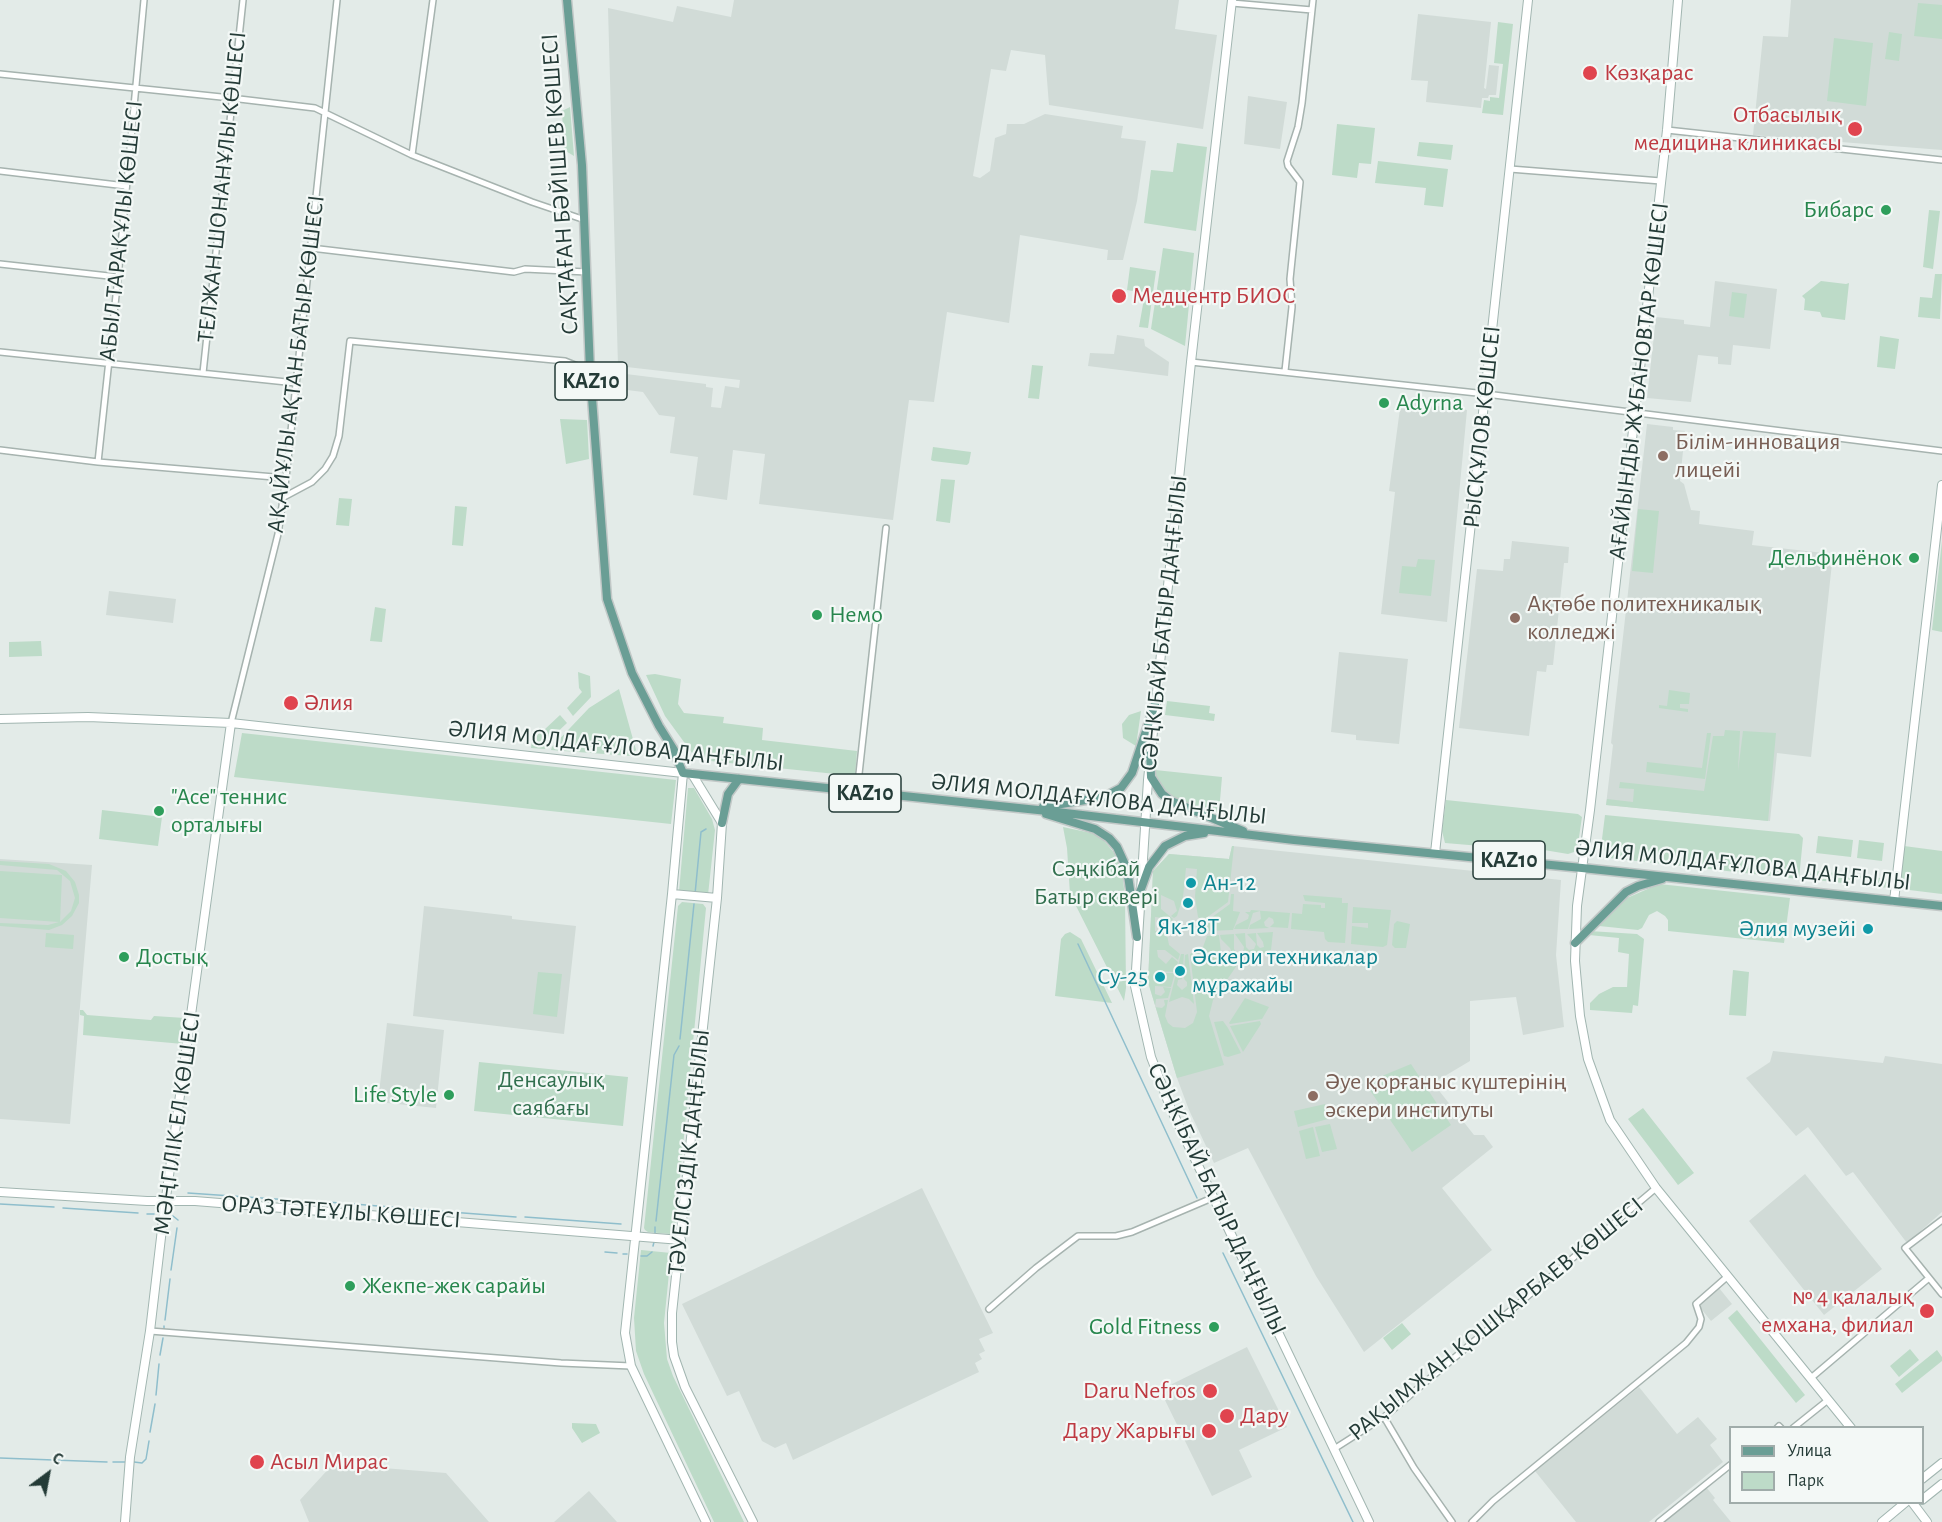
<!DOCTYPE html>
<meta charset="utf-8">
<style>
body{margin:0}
#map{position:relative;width:1942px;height:1522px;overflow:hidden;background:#e3ebe8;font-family:"Alegreya Sans",sans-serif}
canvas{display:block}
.legend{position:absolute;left:1729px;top:1426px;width:195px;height:78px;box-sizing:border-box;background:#f3f8f6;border:2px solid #a0acaa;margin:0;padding:8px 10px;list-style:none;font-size:18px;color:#243b37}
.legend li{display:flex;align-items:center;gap:12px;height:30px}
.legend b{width:30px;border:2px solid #a0acaa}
.north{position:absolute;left:18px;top:1444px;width:60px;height:60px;-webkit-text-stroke:4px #f3f8f6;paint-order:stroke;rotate:32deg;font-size:16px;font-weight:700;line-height:24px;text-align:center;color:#243b37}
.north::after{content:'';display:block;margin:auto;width:21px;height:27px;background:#243b37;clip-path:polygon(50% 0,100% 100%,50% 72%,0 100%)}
</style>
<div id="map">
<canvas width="1942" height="1522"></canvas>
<ul class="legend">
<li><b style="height:8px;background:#6a9e95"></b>Улица</li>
<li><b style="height:16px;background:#bddbc8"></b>Парк</li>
</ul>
<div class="north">С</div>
</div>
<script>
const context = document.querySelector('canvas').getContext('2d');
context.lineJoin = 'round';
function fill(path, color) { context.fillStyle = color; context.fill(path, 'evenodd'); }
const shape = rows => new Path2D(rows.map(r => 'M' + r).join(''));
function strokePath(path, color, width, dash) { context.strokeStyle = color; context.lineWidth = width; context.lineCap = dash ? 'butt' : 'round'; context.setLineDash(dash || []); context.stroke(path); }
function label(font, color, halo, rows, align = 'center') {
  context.font = font + ' "Alegreya Sans",sans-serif'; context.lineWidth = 4.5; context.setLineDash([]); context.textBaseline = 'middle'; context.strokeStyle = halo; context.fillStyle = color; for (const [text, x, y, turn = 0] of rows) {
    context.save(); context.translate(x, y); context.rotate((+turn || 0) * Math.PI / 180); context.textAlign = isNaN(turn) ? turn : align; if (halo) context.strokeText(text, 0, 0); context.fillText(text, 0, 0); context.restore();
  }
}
fill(shape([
 [734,0,1179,0,1175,29,1217,35,1203,129,1049,105,1045,55,1011,50,1006,71,991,69,973,176,980,178,990,171,995,138,1006,134,1007,124,1024,124,1045,114,1123,126,1121,138,1146,141,1137,201,1123,260,1107,260,1108,250,1020,235,1009,323,947,312,934,402,909,400,893,520,759,504,765,454,733,450,727,500,693,495,698,457,670,453,675,417,659,415,643,392,619,389,618,373,706,384,706,387,713,388,711,407,721,408,725,386,739,388,740,380,618,366,608,8,673,22,677,6,731,17],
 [1791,0,1942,0,1942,150,1753,135,1763,36,1788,37],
 [1418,14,1491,22,1484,88,1486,89,1489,65,1499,66,1496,95,1489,95,1488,98,1482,98,1481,108,1426,102,1428,81,1411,80],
 [1248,96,1287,102,1280,149,1244,144],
 [1715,281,1777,289,1770,349,1733,345,1731,365,1718,364,1718,357,1698,355,1691,402,1647,398,1656,317,1684,320,1684,324,1710,327],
 [1117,335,1144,339,1145,346,1169,362,1168,376,1088,366,1090,353,1114,354],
 [1401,401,1467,410,1447,622,1381,614,1395,492,1389,491],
 [1647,424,1673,427,1673,430,1685,431,1680,481,1684,484,1691,510,1700,511,1699,524,1754,531,1752,545,1833,554,1811,757,1777,753,1770,821,1606,805,1613,745,1611,743],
 [1512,541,1569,547,1568,563,1564,563,1553,665,1547,665,1546,672,1537,671,1529,736,1459,728,1477,569,1503,571,1504,559,1510,559],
 [109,591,176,599,173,623,106,615],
 [1339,652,1408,659,1399,744,1356,740,1356,735,1331,732],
 [1232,846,1561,880,1556,955,1564,1027,1523,1035,1516,997,1470,1001,1470,1061,1433,1083,1474,1135,1484,1135,1493,1147,1442,1188,1492,1250,1364,1352,1316,1276,1248,1148,1214,1163,1189,1110,1177,1078,1148,982,1153,872,1169,854,1229,859],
 [0,859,92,865,70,1124,0,1119],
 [424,906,512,916,512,919,576,926,564,1034,413,1016],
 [387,1023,444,1030,436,1108,378,1102],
 [1773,1051,1883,1063,1885,1056,1942,1064,1942,1212,1907,1243,1853,1172,1846,1176,1808,1127,1796,1136,1746,1078,1770,1062],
 [1805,1174,1882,1269,1824,1315,1749,1221],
 [922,1188,993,1333,979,1339,985,1351,979,1354,982,1359,975,1363,979,1372,793,1460,786,1443,775,1448,762,1441,739,1391,727,1396,682,1304],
 [1719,1288,1732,1304,1711,1321,1699,1306],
 [1247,1347,1287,1427,1239,1450,1252,1477,1212,1496,1160,1390],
 [1639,1387,1677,1434,1698,1417,1717,1439,1710,1445,1723,1462,1649,1522,1576,1522,1535,1471],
 [333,1464,446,1473,489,1522,309,1522,300,1500],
 [1706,1487,1715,1498,1713,1500,1731,1522,1664,1522],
 [589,1491,617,1522,554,1522]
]), '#d1dbd7');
fill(shape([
 [1918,3,1942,5,1942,39,1914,36],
 [1498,22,1513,24,1503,115,1482,113,1484,100,1490,101,1490,97,1499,98,1503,64,1494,63],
 [1889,32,1902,34,1899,61,1885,59],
 [1834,38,1873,43,1866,106,1827,101],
 [570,107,574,156,564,150,562,111],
 [1337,124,1375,128,1371,164,1359,163,1357,178,1332,175],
 [1419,142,1453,145,1451,160,1417,156],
 [1177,143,1207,147,1196,231,1144,223,1151,170,1173,172],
 [1378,161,1448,169,1443,207,1424,205,1426,188,1375,183],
 [1929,210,1940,211,1933,269,1923,267],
 [1163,248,1194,253,1185,346,1151,329],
 [1130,267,1156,271,1148,328,1139,327,1145,293,1127,290],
 [1935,274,1942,274,1940,319,1918,317,1920,297,1932,298],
 [1821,281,1846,284,1849,283,1845,320,1822,317,1820,312,1804,310,1805,299,1802,296],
 [1732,292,1747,294,1744,318,1729,316],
 [1880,336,1899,339,1895,369,1877,367],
 [1032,365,1043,366,1039,399,1028,398],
 [560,419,587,420,589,459,566,464],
 [933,447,971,452,969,463,967,465,933,461,931,460],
 [941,479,955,480,950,523,936,521],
 [339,498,352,499,349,526,336,525],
 [455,506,467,507,463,546,452,545],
 [1638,509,1659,511,1653,573,1632,571],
 [1942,541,1942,632,1932,630],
 [1418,559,1435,560,1431,596,1399,593,1402,566,1416,567],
 [375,607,386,609,382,642,370,641],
 [41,641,42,656,9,657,9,642],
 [578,672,590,676,591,697,573,716,567,708,582,692,579,688],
 [655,674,681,679,678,704,684,713,724,717,723,723,763,728,762,740,857,751,855,776,710,761,700,757,692,753,665,716,646,675],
 [619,689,636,750,631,756,551,750,552,747,589,708],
 [1669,690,1690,693,1689,704,1680,704,1680,708,1688,709,1688,712,1659,708,1659,705,1667,706],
 [1167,701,1210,706,1209,713,1215,714,1214,721,1165,715],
 [1141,711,1136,746,1123,738,1122,724,1129,715],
 [560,715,567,723,549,740,545,749,531,748,533,733,540,727,544,730],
 [1725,730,1740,731,1738,771,1743,731,1776,733,1768,821,1606,805,1607,799,1633,802,1634,789,1619,788,1620,782,1704,791,1713,736,1724,736],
 [242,733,676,780,671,824,234,777],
 [1707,733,1711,733,1705,779,1646,772,1647,762,1702,768],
 [1155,770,1222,777,1219,812,1187,805,1173,798,1163,789,1156,780],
 [688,788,694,788,712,819,715,830,708,895,679,892],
 [1446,800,1578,814,1582,817,1577,851,1568,854,1520,846,1517,849,1445,843,1442,831],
 [102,810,162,817,158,846,99,839],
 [1605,815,1799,834,1803,838,1799,879,1609,858,1601,847],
 [1063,827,1091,833,1102,838,1119,859,1122,869,1125,899,1126,988,1124,1001,1070,894,1067,848],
 [1818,836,1853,840,1851,857,1816,853],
 [1859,840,1884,843,1882,861,1857,858],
 [1232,846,1234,846,1228,902,1202,921,1198,917,1195,897,1197,869,1186,868,1183,897,1177,916,1174,918,1171,916,1177,911,1174,901,1161,895,1161,909,1173,919,1167,926,1170,919,1155,917,1155,931,1166,930,1169,945,1180,954,1178,960,1165,950,1157,950,1158,957,1166,964,1172,957,1178,962,1175,972,1155,971,1155,982,1163,983,1166,980,1166,973,1175,973,1171,987,1155,986,1155,994,1161,996,1165,992,1163,987,1171,988,1168,998,1156,999,1155,1007,1162,1008,1165,1005,1164,1000,1168,1000,1165,1016,1168,1023,1173,1027,1185,1028,1193,1023,1197,1012,1190,954,1203,947,1207,936,1219,935,1221,952,1223,957,1232,953,1230,948,1221,939,1220,935,1234,934,1234,949,1238,956,1243,954,1244,947,1235,934,1245,933,1246,947,1249,950,1254,949,1256,944,1247,934,1256,933,1257,945,1260,948,1264,947,1263,942,1257,933,1273,932,1271,950,1252,958,1242,958,1213,1000,1209,1016,1224,1065,1177,1078,1148,982,1153,871,1169,854,1229,859],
 [1904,846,1942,851,1942,894,1901,889,1899,885],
 [0,861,49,864,66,871,75,882,79,895,79,903,72,916,62,925,49,930,0,926,0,923,48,925,59,922,0,918,0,871,62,875,60,922,71,911,75,898,70,881,57,870,0,865],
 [1807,870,1890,879,1889,888,1871,886,1871,879,1853,877,1852,884,1806,879],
 [1659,884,1790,898,1784,943,1668,931,1668,920,1665,916,1657,911,1649,915,1642,928,1638,930,1599,926,1612,911,1627,898],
 [1231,894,1234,894,1233,911,1240,912,1233,930,1206,931,1204,923,1230,904],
 [1303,895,1342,898,1342,903,1348,903,1345,943,1328,942,1325,939,1324,932,1291,929,1292,913,1302,914,1303,904,1321,905,1321,908,1325,908,1325,903,1305,901],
 [682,902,703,904,706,908,675,1229,670,1234,648,1232,645,1230,644,1228,678,906],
 [1353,907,1391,910,1387,945,1383,947,1351,944,1352,926,1368,928,1368,923,1352,923],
 [1251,910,1290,913,1288,928,1270,927,1274,923,1273,919,1269,917,1264,922,1265,926,1269,928,1249,929,1250,925,1261,919,1260,911,1253,913,1248,929,1234,929,1236,925,1248,919,1249,915,1245,912,1250,912],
 [1397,921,1410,924,1406,948,1395,948,1392,945,1394,924],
 [1589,931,1637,934,1644,939,1638,1006,1633,1005,1632,1013,1590,1010,1590,1003,1599,994,1613,987,1627,987,1629,954,1618,952,1619,938,1589,935],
 [1070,932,1081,939,1112,1003,1055,996,1061,939,1065,934],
 [46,933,74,935,73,949,45,947],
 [1181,954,1184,954,1182,979,1178,980,1177,985,1182,990,1187,986,1187,982,1184,979,1185,955,1188,954,1194,1004,1189,999,1182,997,1169,1002],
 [1733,970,1749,972,1746,1016,1729,1015],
 [538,972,562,974,557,1017,533,1014],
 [1245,998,1269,1007,1262,1019,1230,1024,1229,1023],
 [80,1010,83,1010,87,1015,151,1020,154,1016,185,1018,183,1044,83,1035,84,1016,80,1015],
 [1223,1021,1228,1028,1241,1053,1228,1057,1224,1056,1214,1022],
 [1260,1021,1261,1024,1243,1052,1230,1026],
 [479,1062,628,1077,623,1126,474,1111],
 [1411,1064,1451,1125,1412,1152,1365,1083],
 [1325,1104,1328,1119,1298,1127,1294,1111],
 [1643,1108,1694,1173,1678,1185,1628,1119],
 [1330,1124,1337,1149,1322,1152,1315,1127],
 [1313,1127,1320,1156,1306,1159,1299,1131],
 [641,1250,671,1253,664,1323,667,1359,673,1376,744,1522,714,1522,644,1374,636,1351,634,1318],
 [1737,1310,1805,1395,1796,1403,1728,1318],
 [1402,1323,1411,1334,1392,1350,1383,1338],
 [1910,1349,1919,1360,1899,1377,1890,1366],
 [1937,1350,1942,1357,1942,1361,1902,1393,1895,1384],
 [572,1423,596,1424,600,1433,582,1443,572,1428]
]), '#bddbc8');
strokePath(shape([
 [695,894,701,832,706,829],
 [1078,944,1197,1198],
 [680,1039,694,904],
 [188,1193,305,1201],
 [314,1201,340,1203],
 [0,1204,54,1207],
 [354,1204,402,1208],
 [63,1208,138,1213],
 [411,1209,516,1217],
 [147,1214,154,1214],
 [173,1216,178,1220],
 [525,1217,621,1224],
 [656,1221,674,1055,679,1046],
 [655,1233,655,1227],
 [653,1246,654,1242],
 [605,1252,617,1253],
 [1223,1253,1353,1522],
 [623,1254,627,1254],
 [641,1256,647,1256,652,1252],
 [171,1270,177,1228],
 [165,1320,170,1279],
 [164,1329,164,1326],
 [160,1355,163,1338],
 [156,1395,159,1364],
 [150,1432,155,1404],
 [0,1458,107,1462],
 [113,1462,125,1462],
 [134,1462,142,1463,146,1459,149,1441]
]), '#8fbecc', 1.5);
const street = shape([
 [1232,3,1312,10],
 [0,74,231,98,315,108,412,155,532,202,585,220],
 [1667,130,1942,160],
 [412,155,433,0],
 [1510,169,1661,181],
 [0,171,126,186],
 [311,248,514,272,525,269,587,272],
 [0,264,118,277],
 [0,352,296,383],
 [1191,362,1486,394,1942,451],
 [1285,371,1292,307,1290,279,1300,182,1288,166,1287,161,1298,127,1302,103,1313,0],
 [203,373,243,0],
 [0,450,98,462,286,478],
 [98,462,118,277,144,0],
 [282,498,312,482,325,469,333,456,339,436,350,341,565,361,590,371],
 [231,723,278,534,286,478,337,0],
 [857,792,886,528],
 [1942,1220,1905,1248,1942,1294],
 [989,1309,1036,1268,1078,1236,1116,1236,1132,1232,1212,1198],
 [150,1331,561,1363,631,1366],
 [1811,1378,1929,1278],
 [1384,1417,1414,1468,1452,1522],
 [1777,1428,1779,1426,1781,1428],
 [1793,1428,1828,1400],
 [1334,1449,1384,1417,1656,1188],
 [1472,1522,1493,1501,1686,1343,1699,1327,1701,1319,1696,1304,1728,1276],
 [1659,1522,1730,1465]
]);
const secondary = shape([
 [1232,0,1191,362,1148,780,1135,986,1151,1057,1171,1109,1369,1522],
 [1678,0,1667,130,1590,810,1577,906,1575,961,1580,1016,1588,1059,1610,1120,1656,1188,1851,1428],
 [0,719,88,717,231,723,683,773,672,894,625,1333,631,1366,706,1522],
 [692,774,722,823,717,898,672,1313,672,1342,674,1356,685,1387,753,1522],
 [1435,853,1528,0],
 [672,894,717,898],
 [1894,901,1942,485],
 [0,1192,147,1201,195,1201,681,1240],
 [1922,1479,1942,1463],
 [1922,1500,1942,1484],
 [1912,1502,1927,1522],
 [125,1522,130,1457,150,1331,164,1212,231,723],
 [1882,1522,1906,1502]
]);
const primary = shape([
 [567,0,582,165,590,371,607,599,632,673,659,726,674,750],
 [672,747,683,773,1057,812,1294,840,1582,868,1942,906],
 [1150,755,1151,777,1162,794,1171,801,1243,831],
 [1043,807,1104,797,1121,788,1132,773,1156,701],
 [1046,814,1095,829,1109,838,1117,847,1127,869,1137,937],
 [722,823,728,794,739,779],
 [1140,892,1149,867,1165,846,1185,836,1204,833],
 [1575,943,1626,892,1638,886,1662,879]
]);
strokePath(street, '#a6b3af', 8);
strokePath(secondary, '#a2b6b1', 10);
strokePath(primary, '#c2c8c7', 11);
strokePath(street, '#fff', 5);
strokePath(secondary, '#fff', 8);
strokePath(primary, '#6a9e95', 8);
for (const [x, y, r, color] of [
 [1590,73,8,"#e0444e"],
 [1855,129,8,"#e0444e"],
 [1886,210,6,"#2e9e5b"],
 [1119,296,8,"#e0444e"],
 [1384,403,6,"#2e9e5b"],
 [1663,456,6,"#8d6e63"],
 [1914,558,6,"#2e9e5b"],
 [817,615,6,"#2e9e5b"],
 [1515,618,6,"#8d6e63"],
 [291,703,8,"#e0444e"],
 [159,811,6,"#2e9e5b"],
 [1191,883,6,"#0f9aa8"],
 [1188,903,6,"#0f9aa8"],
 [1868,929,6,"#0f9aa8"],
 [124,957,6,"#2e9e5b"],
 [1180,971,6,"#0f9aa8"],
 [1160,977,6,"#0f9aa8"],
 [449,1095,6,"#2e9e5b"],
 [1313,1096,6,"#8d6e63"],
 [350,1286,6,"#2e9e5b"],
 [1927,1311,8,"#e0444e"],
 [1214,1327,6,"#2e9e5b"],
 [1210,1391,8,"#e0444e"],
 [1227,1416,8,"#e0444e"],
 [1209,1431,8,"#e0444e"],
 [257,1462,8,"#e0444e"]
]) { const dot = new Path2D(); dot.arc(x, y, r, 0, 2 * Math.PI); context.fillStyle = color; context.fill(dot); strokePath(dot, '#f3f8f6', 2); }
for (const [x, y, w] of [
 [591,381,72],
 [865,793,72],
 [1509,860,72]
]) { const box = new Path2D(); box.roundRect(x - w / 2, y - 19, w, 38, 4.5); context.fillStyle = '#f3f8f6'; context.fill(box); strokePath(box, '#243b37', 1.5); }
label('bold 22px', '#243b37', null, [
 ["KAZ10",591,381],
 ["KAZ10",865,793],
 ["KAZ10",1509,860]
]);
label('24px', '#be3a42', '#f3f8f6', [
 ["Көзқарас",1604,73],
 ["Отбасылық",1842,115,"right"],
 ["медицина клиникасы",1842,143,"right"],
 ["Медцентр БИОС",1132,296],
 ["Әлия",304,703],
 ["№ 4 қалалық",1914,1297,"right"],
 ["емхана, филиал",1914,1325,"right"],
 ["Daru Nefros",1196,1391,"right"],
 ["Дару",1240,1416],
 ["Дару Жарығы",1196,1431,"right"],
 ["Асыл Мирас",270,1462]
], 'left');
label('24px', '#243b37', '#f3f8f6', [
 ["САҚТАҒАН БӘЙІШЕВ КӨШЕСІ",560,184,-94],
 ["ТЕЛЖАН ШОНАНҰЛЫ КӨШЕСІ",222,187,-84],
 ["АБЫЛ ТАРАҚҰЛЫ КӨШЕСІ",121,231,-84],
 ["АҚАЙҰЛЫ АҚТАН БАТЫР КӨШЕСІ",296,364,-83],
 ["АҒАЙЫНДЫ ЖҰБАНОВТАР КӨШЕСІ",1639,381,-83],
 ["РЫСҚҰЛОВ КӨШСЕІ",1482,427,-84],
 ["СӘҢКІБАЙ БАТЫР ДАҢҒЫЛЫ",1164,623,-84],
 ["ӘЛИЯ МОЛДАҒҰЛОВА ДАҢҒЫЛЫ",616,746,6],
 ["ӘЛИЯ МОЛДАҒҰЛОВА ДАҢҒЫЛЫ",1099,799,6],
 ["ӘЛИЯ МОЛДАҒҰЛОВА ДАҢҒЫЛЫ",1743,865,6],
 ["МӘҢГІЛІК ЕЛ КӨШЕСІ",177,1123,-82],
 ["ТӘУЕЛСІЗДІК ДАҢҒЫЛЫ",689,1152,-84],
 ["СӘҢКІБАЙ БАТЫР ДАҢҒЫЛЫ",1217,1199,65],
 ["ОРАЗ ТӘТЕҰЛЫ КӨШЕСІ",341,1212,4],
 ["РАҚЫМЖАН ҚОШҚАРБАЕВ КӨШЕСІ",1496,1319,-39]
]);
label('24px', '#27864d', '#f3f8f6', [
 ["Бибарс",1874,210,"right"],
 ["Adyrna",1396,403],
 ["Дельфинёнок",1902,558,"right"],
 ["Немо",829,615],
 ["\"Ace\" теннис",171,797],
 ["орталығы",171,825],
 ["Достық",136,957],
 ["Life Style",437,1095,"right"],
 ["Жекпе-жек сарайы",362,1286],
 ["Gold Fitness",1202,1327,"right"]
], 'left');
label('24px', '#785e54', '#f3f8f6', [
 ["Білім-инновация",1675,442],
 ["лицейі",1675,470],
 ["Ақтөбе политехникалық",1527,604],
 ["колледжі",1527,632],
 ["Әуе қорғаныс күштерінің",1325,1082],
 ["әскери институты",1325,1110]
], 'left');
label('24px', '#316f4e', '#f3f8f6', [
 ["Сәңкібай",1096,869],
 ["Батыр сквері",1096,897],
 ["Денсаулық",551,1080],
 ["саябағы",551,1108]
]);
label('24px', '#0d838f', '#f3f8f6', [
 ["Ан-12",1203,883],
 ["Як-18Т",1188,927,"center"],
 ["Әлия музейі",1856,929,"right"],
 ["Әскери техникалар",1192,957],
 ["мұражайы",1192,985],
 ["Су-25",1148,977,"right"]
], 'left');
</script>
